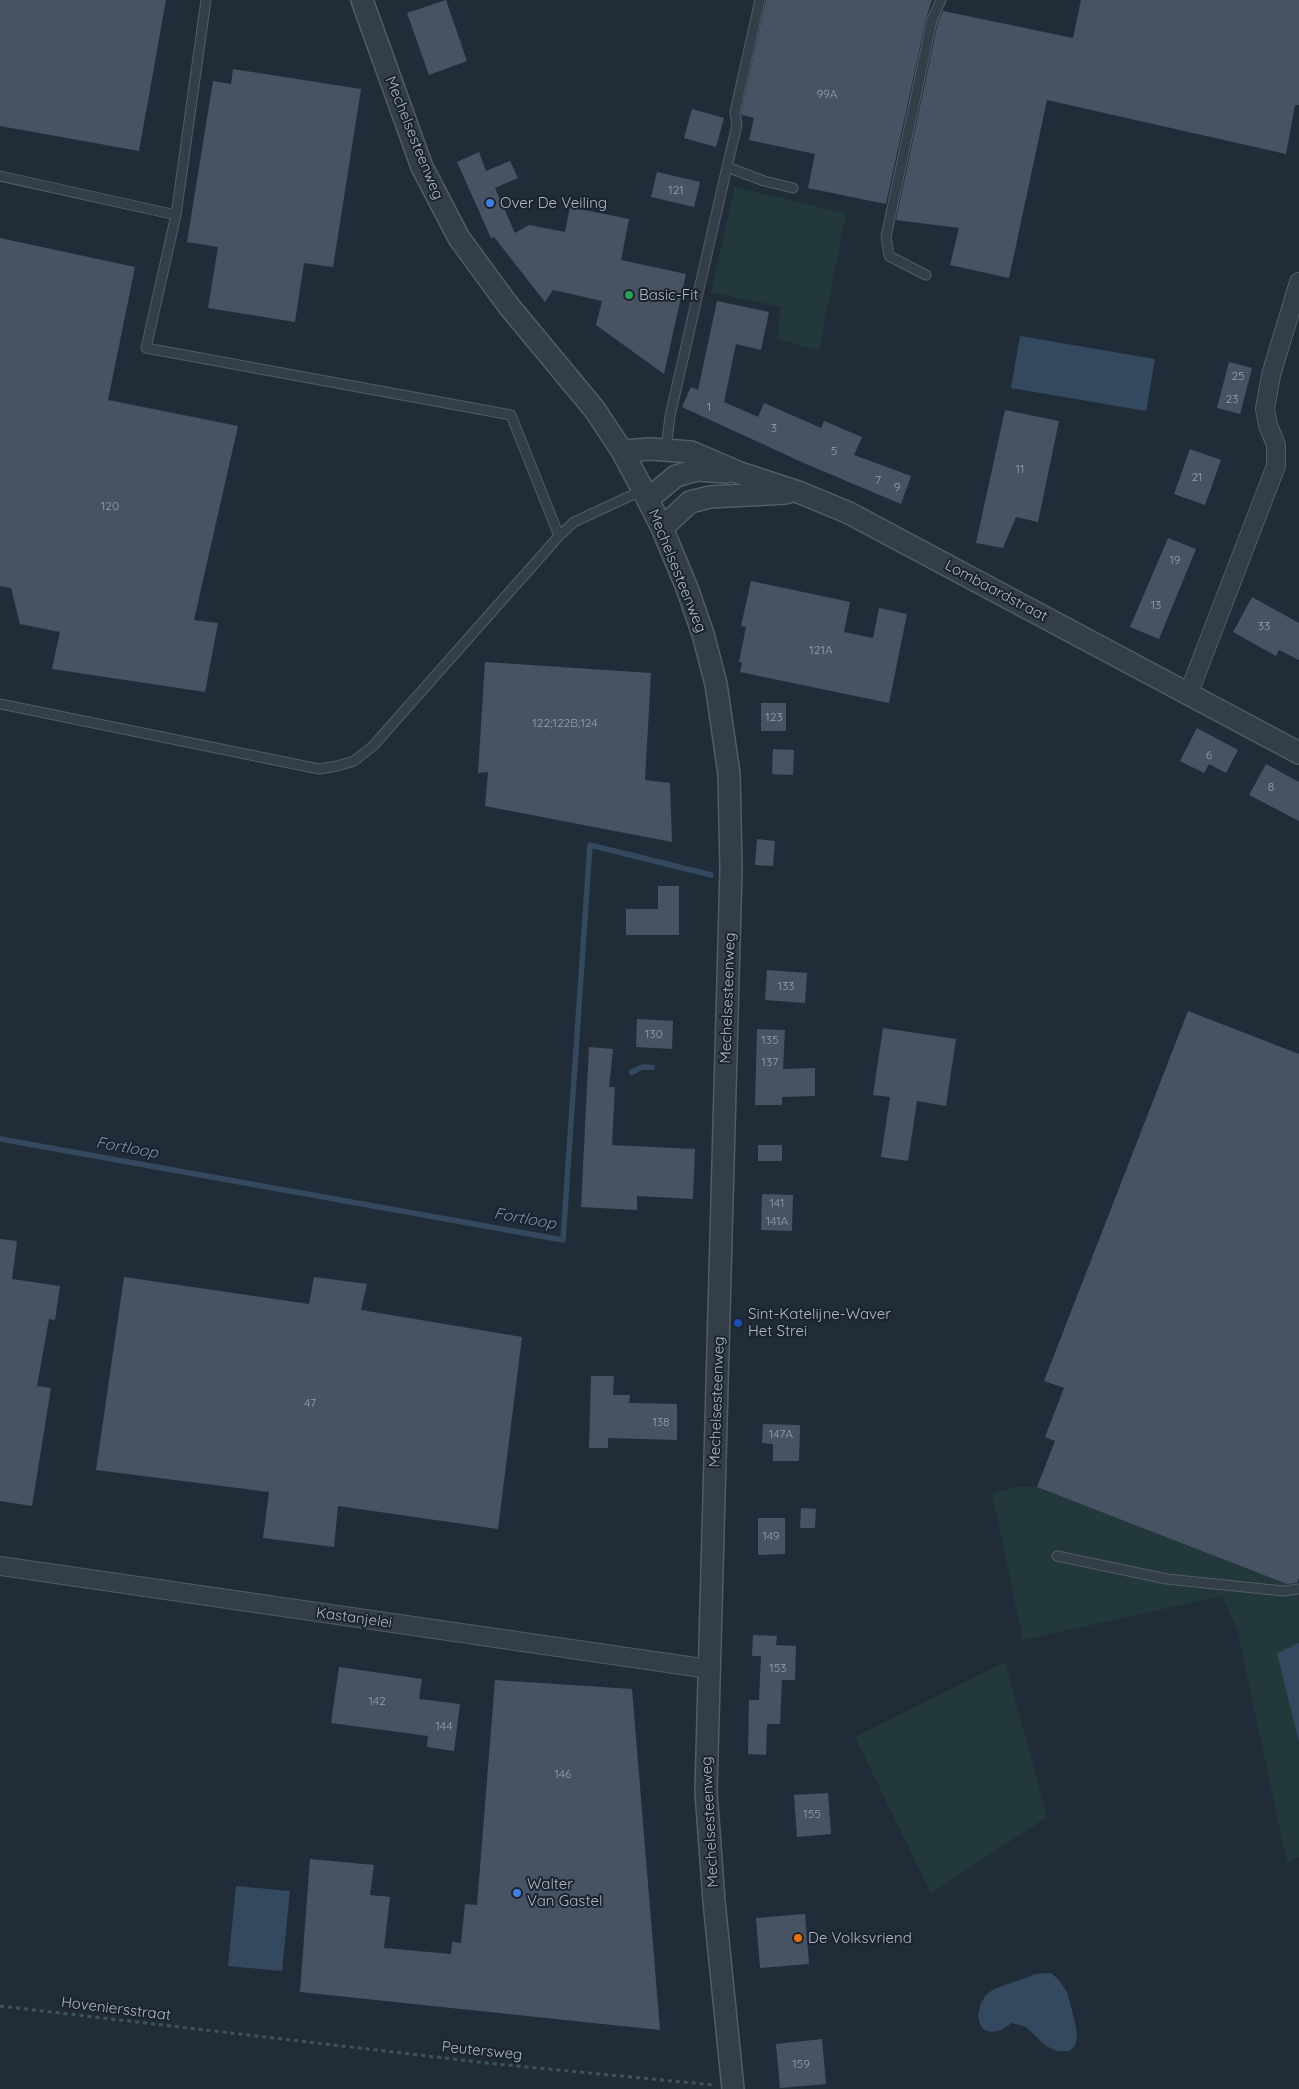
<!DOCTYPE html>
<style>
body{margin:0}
canvas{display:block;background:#212c39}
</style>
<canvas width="1299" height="2089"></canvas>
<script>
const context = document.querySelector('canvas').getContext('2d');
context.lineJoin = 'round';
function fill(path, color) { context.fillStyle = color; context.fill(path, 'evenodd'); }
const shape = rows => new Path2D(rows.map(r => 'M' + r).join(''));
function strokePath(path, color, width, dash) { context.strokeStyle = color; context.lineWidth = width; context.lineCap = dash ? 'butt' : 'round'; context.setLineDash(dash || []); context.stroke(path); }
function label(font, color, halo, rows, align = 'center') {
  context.font = font + ' Quicksand,sans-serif'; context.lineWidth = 4; context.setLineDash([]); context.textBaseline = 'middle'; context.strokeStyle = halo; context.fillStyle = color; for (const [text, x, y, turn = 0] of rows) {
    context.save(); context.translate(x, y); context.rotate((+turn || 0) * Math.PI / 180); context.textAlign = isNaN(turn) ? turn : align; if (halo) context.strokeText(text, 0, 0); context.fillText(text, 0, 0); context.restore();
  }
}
fill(shape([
 [735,187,846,214,819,350,777,339,781,307,711,292],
 [1014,1487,1037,1487,1295,1587,1299,1601,1299,1857,1287,1863,1237,1629,1222,1596,1023,1640,992,1494],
 [1005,1662,1047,1817,931,1893,855,1737]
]), '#23383a');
fill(shape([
 [1020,336,1155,359,1146,411,1011,388],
 [642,1064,655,1065,654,1070,642,1070,631,1076,628,1071],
 [1299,1643,1299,1742,1277,1653],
 [236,1886,290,1891,282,1971,228,1966],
 [1051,1973,1059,1980,1067,1992,1075,2022,1077,2036,1075,2046,1069,2051,1057,2051,1046,2046,1026,2027,1012,2023,1001,2030,992,2032,984,2030,980,2024,978,2016,981,2003,986,1995,994,1989,1036,1974]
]), '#344960');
strokePath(shape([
 [0,1139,563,1240,590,845,711,875]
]), '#344960', 5.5);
fill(shape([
 [0,0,166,0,139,151,0,126],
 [446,0,467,61,429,75,407,13],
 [766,0,932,0,926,19,886,204,808,188,815,154,749,140,754,118,742,115,741,112],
 [1081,0,1299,0,1299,105,1295,105,1286,154,1047,100,1009,278,950,265,959,228,896,220,938,22,943,11,1073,38],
 [233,69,361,89,333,267,304,263,295,322,208,308,218,247,187,242,213,81,231,84],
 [692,109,724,118,716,147,684,138],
 [479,152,486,171,510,161,518,178,495,188,515,233,529,225,565,232,570,207,629,219,621,260,686,274,664,374,596,325,602,301,553,290,545,302,494,237,491,238,457,162],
 [657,172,700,182,694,207,651,197],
 [0,238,135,267,108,400,238,426,194,620,218,623,205,692,52,669,60,632,20,624,11,588,0,586],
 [717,301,769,312,761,350,736,344,724,402,758,417,764,403,821,428,824,421,862,437,854,455,911,476,901,504,806,464,682,407,691,387,698,390],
 [1229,362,1252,368,1240,414,1217,408],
 [1005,410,1059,421,1038,522,1016,517,1003,548,976,543],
 [1190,449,1221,460,1205,505,1174,494],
 [1168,538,1196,549,1159,639,1130,627],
 [751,581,850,602,844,632,873,638,879,608,907,614,889,703,740,672,742,663,739,662,746,627,741,626],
 [1252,597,1299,623,1299,660,1279,650,1276,656,1233,632],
 [485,662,651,673,645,780,670,783,672,842,485,806,488,772,478,773],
 [761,703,786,703,786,731,761,731],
 [1197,728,1238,750,1226,773,1209,764,1204,773,1180,761],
 [773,749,794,750,793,775,772,774],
 [1266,764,1299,782,1299,821,1249,795],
 [757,839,775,841,773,866,755,865],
 [658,886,679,886,679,935,626,935,626,909,658,909],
 [767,970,807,973,805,1003,765,1000],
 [1188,1011,1299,1054,1299,1578,1297,1583,1287,1584,1037,1487,1055,1441,1045,1437,1064,1388,1044,1381],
 [637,1019,673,1021,672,1049,636,1047],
 [883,1028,956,1039,946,1106,917,1101,908,1161,881,1157,890,1097,873,1095],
 [757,1029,785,1030,783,1069,815,1068,815,1096,782,1097,782,1105,755,1105],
 [589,1047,613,1049,609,1087,615,1087,612,1145,695,1149,693,1199,637,1196,637,1210,581,1207],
 [758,1145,782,1145,782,1161,758,1161],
 [762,1194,793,1195,792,1231,761,1230],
 [0,1239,17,1241,12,1279,60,1286,55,1320,49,1319,37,1386,51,1388,32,1506,0,1501],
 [124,1277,309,1304,314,1277,367,1284,361,1310,522,1337,498,1529,338,1506,334,1547,263,1538,269,1492,96,1470],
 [591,1376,614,1376,613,1395,630,1395,629,1403,677,1404,677,1440,608,1438,608,1448,589,1448],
 [763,1424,800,1425,799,1461,773,1461,773,1444,762,1443],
 [801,1508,816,1509,815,1528,800,1528],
 [758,1518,785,1518,785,1554,758,1555],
 [753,1635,777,1636,776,1645,796,1646,795,1680,782,1680,780,1724,767,1724,766,1755,748,1754,749,1700,759,1700,761,1656,752,1656],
 [339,1667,422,1679,419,1699,460,1704,454,1751,427,1747,428,1736,331,1723],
 [495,1680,632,1689,660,2030,300,1992,310,1859,374,1865,370,1895,390,1897,384,1948,451,1954,452,1942,461,1943,465,1904,477,1905],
 [828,1793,831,1834,797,1837,794,1795],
 [805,1914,809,1964,760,1968,756,1918],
 [822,2039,826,2084,780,2088,776,2044]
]), '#475363');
const service = shape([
 [727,167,737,125,735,112,760,0],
 [0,176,176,215,206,0],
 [176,215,146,348,511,415,559,536],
 [926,275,889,256,886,237,932,20,941,0],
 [666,450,670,416,727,167,764,181,793,188],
 [0,704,319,769,337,766,354,761,373,746,559,536,574,522,643,490],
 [1057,1556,1167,1579,1283,1591,1299,1589]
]);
const minor = shape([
 [1188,695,1276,466,1276,445,1268,425,1265,409,1271,375,1299,282],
 [0,1566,709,1669]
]);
const tertiary = shape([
 [362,0,422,167,459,238,508,305,595,410,622,451,643,490,662,528,687,588,703,634,716,684,729,774,731,868,706,1792,714,1901,733,2089],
 [622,451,651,449,691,452,740,473,801,493,849,513,1299,753],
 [648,499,676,476,697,470,726,472],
 [662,528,690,502,710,497,786,493]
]);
strokePath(service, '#525c67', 11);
strokePath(minor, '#525c67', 20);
strokePath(tertiary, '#525c67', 24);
strokePath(shape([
 [0,2006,496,2064,714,2085]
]), '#3d5454', 3, [4, 4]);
strokePath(service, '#343e49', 9);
strokePath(minor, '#343e49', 18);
strokePath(tertiary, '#343e49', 21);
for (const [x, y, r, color] of [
 [490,203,5,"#3f7fe0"],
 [629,295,5,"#2e9e5b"],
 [738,1323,5,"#1a4fb4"],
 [517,1893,5,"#3f7fe0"],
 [798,1938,5,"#e8710a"]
]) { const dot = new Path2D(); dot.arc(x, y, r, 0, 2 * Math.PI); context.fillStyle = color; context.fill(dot); strokePath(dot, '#1a232e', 2); }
label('12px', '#95a0ad', null, [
 ["99A",827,94],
 ["121",676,190],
 ["25",1238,376],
 ["23",1232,399],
 ["1",709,407],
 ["3",774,428],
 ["5",834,451],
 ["11",1020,469],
 ["21",1197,477],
 ["7",878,480],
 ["9",897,487],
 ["120",110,506],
 ["19",1175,560],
 ["13",1156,605],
 ["33",1264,626],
 ["121A",821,650],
 ["123",774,717],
 ["122;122B;124",565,723],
 ["6",1209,755],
 ["8",1271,787],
 ["133",786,986],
 ["130",654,1034],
 ["135",770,1040],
 ["137",770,1062],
 ["141",777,1203],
 ["141A",777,1221],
 ["47",310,1403],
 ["138",661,1422],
 ["147A",781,1434],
 ["149",771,1536],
 ["153",778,1668],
 ["142",377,1701],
 ["144",444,1726],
 ["146",563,1774],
 ["155",812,1814],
 ["159",801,2064]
]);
label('15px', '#afb9c6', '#1a232e', [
 ["Mechelsesteenweg",414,138,68],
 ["Mechelsesteenweg",677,571,68],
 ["Lombaardstraat",996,591,28],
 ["Mechelsesteenweg",728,998,-88],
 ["Mechelsesteenweg",717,1402,-88],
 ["Kastanjelei",354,1618,8],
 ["Mechelsesteenweg",710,1822,-93],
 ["Hoveniersstraat",116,2009,7],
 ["Peutersweg",482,2051,6]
]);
label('15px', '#afb9c6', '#1a232e', [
 ["Over De Veiling",500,203],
 ["Basic-Fit",639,295],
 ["Sint-Katelijne-Waver",748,1314],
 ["Het Strei",748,1331],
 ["Walter",527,1884],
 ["Van Gastel",527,1901],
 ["De Volksvriend",808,1938]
], 'left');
label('italic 16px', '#7691ae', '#1a232e', [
 ["Fortloop",127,1148,10],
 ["Fortloop",525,1219,10]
]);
</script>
